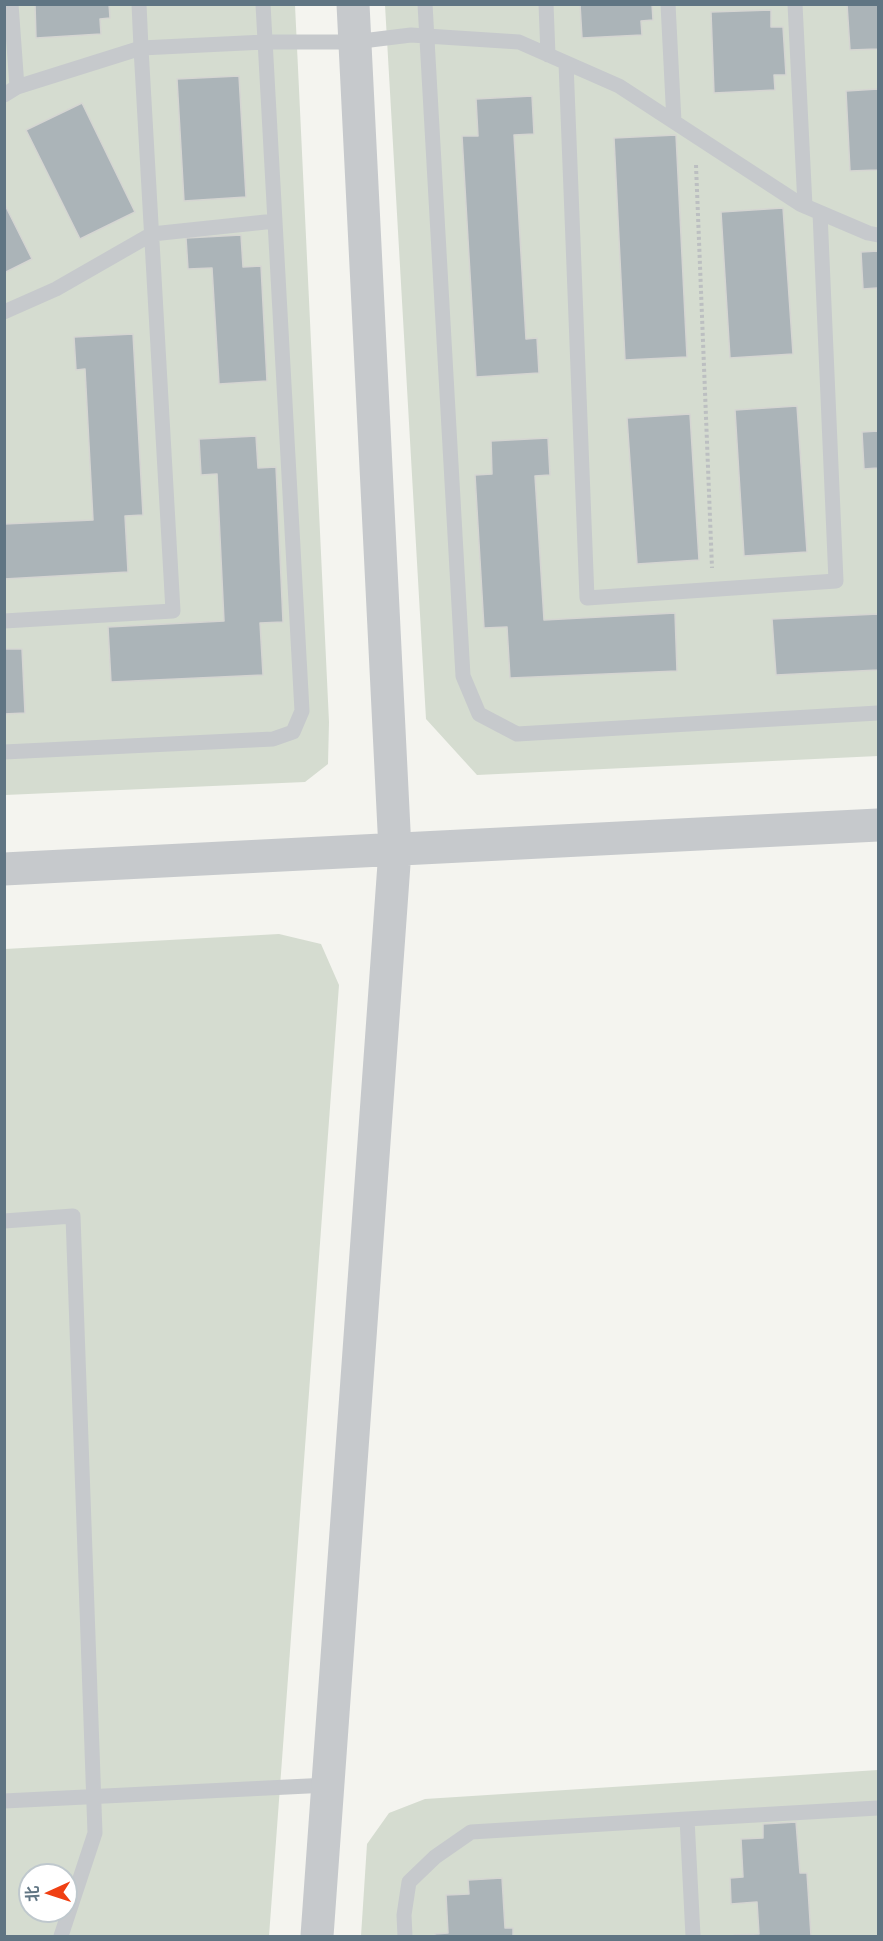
<!DOCTYPE html>
<meta charset="utf-8">
<style>
body{margin:0}
#map{position:relative;width:883px;height:1941px;overflow:hidden;background:#f4f4ef;font-family:Commissioner,"Noto Sans SC",sans-serif}
canvas{display:block}
.frame{position:absolute;inset:0;border:6px solid #607583;pointer-events:none}
.north{position:absolute;left:18px;top:1863px;width:60px;height:60px;box-sizing:border-box;background:#fff;border:2px solid #bfc8cd;border-radius:50%;rotate:267deg;font-size:16px;font-weight:700;line-height:24px;text-align:center;color:#607583}
.north::after{content:'';display:block;margin:auto;width:21px;height:27px;background:#f04013;clip-path:polygon(50% 0,100% 100%,50% 72%,0 100%)}
</style>
<div id="map">
<canvas width="883" height="1941"></canvas>
<div class="frame"></div>
<div class="north">北</div>
</div>
<script>
const context = document.querySelector('canvas').getContext('2d');
context.lineJoin = 'round';
function fill(path, color) { context.fillStyle = color; context.fill(path, 'evenodd'); }
const shape = rows => new Path2D(rows.map(r => 'M' + r).join(''));
function strokePath(path, color, width, dash) { context.strokeStyle = color; context.lineWidth = width; context.lineCap = dash ? 'butt' : 'round'; context.setLineDash(dash || []); context.stroke(path); }
fill(shape([
 [4,5,295,5,329,722,328,764,305,782,5,795],
 [385,5,878,5,878,756,477,775,426,719],
 [279,934,321,944,339,985,269,1936,5,1936,5,949],
 [30,1875,66,1875,66,1911,30,1911],
 [878,1770,878,1936,361,1936,367,1844,389,1813,425,1799]
]), '#d5dcd0');
const building = shape([
 [35,4,109,4,110,18,100,19,101,34,36,38,35,4],
 [580,4,652,4,653,20,641,21,642,35,582,38,580,4],
 [847,4,878,4,878,49,850,50,847,4],
 [771,10,771,27,783,27,786,75,774,75,775,90,714,93,711,12,771,10],
 [239,76,246,197,184,201,177,79,239,76],
 [878,89,878,170,850,171,846,91,878,89],
 [532,96,534,134,514,135,526,339,537,338,539,373,476,377,462,136,478,136,476,99,532,96],
 [82,103,135,212,80,239,26,130,82,103],
 [676,135,687,357,625,360,614,138,676,135],
 [4,203,32,259,4,273,4,203],
 [783,208,793,354,730,358,721,212,783,208],
 [241,235,243,267,261,266,267,381,219,384,212,268,188,269,186,238,241,235],
 [878,251,878,312,877,288,863,289,861,252,878,251],
 [133,334,143,515,125,516,128,572,4,579,4,524,93,520,85,369,76,370,74,337,133,334],
 [797,406,807,552,744,556,735,410,797,406],
 [690,414,699,560,637,564,627,418,690,414],
 [878,431,878,468,864,469,862,432,878,431],
 [256,436,258,468,276,467,283,622,260,623,263,675,111,682,108,627,224,621,217,474,201,475,199,439,256,436],
 [548,438,550,475,535,476,544,620,675,613,677,671,510,678,507,627,484,628,475,475,492,474,491,441,548,438],
 [878,614,878,670,776,675,772,619,878,614],
 [4,649,22,649,25,713,4,714,4,649],
 [796,1822,800,1873,807,1873,811,1936,734,1936,734,1935,759,1934,757,1902,731,1904,730,1878,743,1877,741,1839,763,1838,763,1824,796,1822],
 [502,1878,505,1928,513,1928,513,1936,435,1936,435,1934,448,1933,446,1895,469,1894,468,1880,502,1878]
]);
fill(building, '#abb4b8');
strokePath(building, '#d5d5d2', 1.5);
strokePath(shape([
 [696,165,712,568]
]), '#bcbfc1', 4, [3, 3]);
strokePath(shape([
 [11,4,17,87],
 [425,4,463,676,479,714,517,734,878,713],
 [546,4,548,55],
 [668,4,674,122],
 [795,4,805,206],
 [566,63,587,598,836,581,820,213],
 [4,95,17,87,141,48,139,4],
 [4,312,56,289,152,234,275,221],
 [4,621,173,611,141,48,265,42,354,42,411,35,519,42,619,86,800,204,868,233,878,235],
 [4,752,273,739,293,732,302,711,263,4],
 [4,1221,73,1216,95,1833,61,1936],
 [4,1801,328,1785],
 [687,1819,878,1808],
 [405,1936,404,1915,409,1882,435,1857,471,1832,687,1819,693,1936]
]), '#c6c9cc', 15);
strokePath(shape([
 [4,869,878,825],
 [317,1936,395,850,353,4]
]), '#c6c9cc', 33);
</script>
